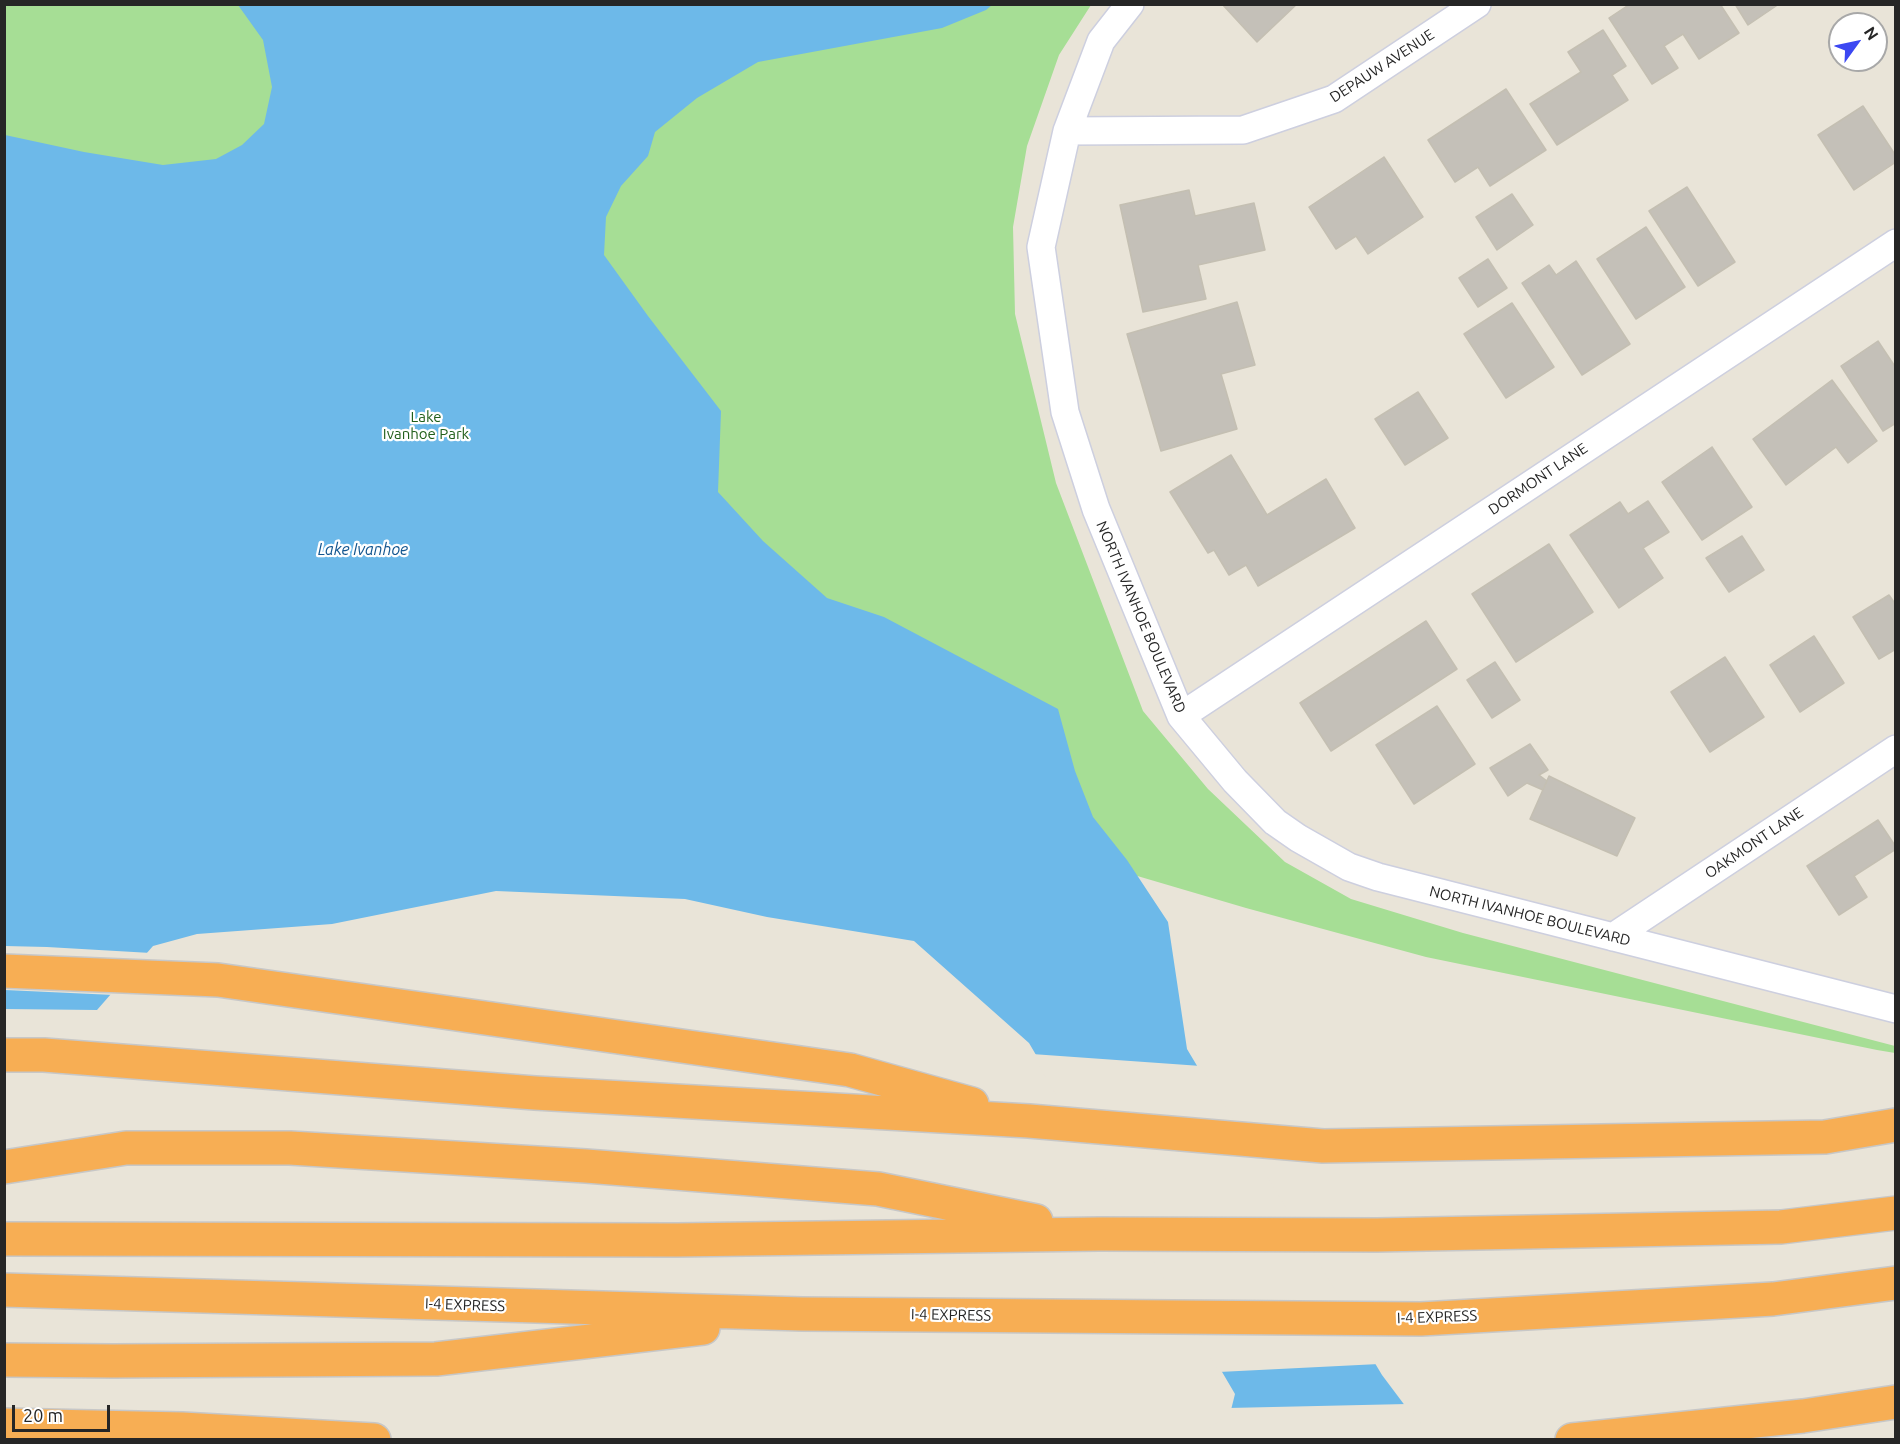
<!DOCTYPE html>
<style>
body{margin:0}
#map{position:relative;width:1900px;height:1444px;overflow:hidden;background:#e9e4d8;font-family:Ubuntu,sans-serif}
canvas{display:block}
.frame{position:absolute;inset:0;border:6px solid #262626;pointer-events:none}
.north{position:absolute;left:1828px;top:12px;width:60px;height:60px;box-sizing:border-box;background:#fff;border:2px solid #a8a8a8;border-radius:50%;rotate:57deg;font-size:16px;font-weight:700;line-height:24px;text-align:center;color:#262626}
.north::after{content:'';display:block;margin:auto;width:21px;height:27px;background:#3c48f2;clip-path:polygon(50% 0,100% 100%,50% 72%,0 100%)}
.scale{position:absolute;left:12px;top:1405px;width:98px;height:27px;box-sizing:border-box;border:3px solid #262626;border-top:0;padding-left:8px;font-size:18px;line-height:21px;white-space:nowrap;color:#262626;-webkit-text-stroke:4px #fff;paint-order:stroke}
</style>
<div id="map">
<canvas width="1900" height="1444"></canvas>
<div class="frame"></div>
<div class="north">N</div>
<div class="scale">20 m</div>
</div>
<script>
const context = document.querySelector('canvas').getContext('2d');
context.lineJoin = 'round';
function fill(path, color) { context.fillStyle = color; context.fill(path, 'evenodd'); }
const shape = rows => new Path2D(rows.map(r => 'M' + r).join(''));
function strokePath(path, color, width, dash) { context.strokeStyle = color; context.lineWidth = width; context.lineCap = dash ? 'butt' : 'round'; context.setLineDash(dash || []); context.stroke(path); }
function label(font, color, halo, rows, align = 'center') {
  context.font = font + ' Ubuntu,sans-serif'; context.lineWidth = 4.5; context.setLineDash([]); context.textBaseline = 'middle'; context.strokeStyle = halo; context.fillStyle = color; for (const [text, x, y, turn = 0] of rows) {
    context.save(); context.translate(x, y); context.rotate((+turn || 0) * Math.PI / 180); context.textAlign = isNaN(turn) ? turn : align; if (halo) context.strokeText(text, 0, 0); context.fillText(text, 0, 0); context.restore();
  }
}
fill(shape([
 [4,5,1091,5,1059,55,1027,146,1013,227,1015,314,1056,483,1143,711,1208,789,1285,862,1351,899,1463,933,1895,1046,1895,1053,1877,1050,1426,957,1246,908,988,832,5,859]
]), '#a6de95');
fill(shape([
 [238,5,992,5,986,10,942,28,758,62,697,98,655,132,648,156,621,186,606,217,604,255,648,316,721,411,718,492,763,541,827,598,884,617,1058,709,1075,771,1093,817,1127,860,1168,922,1187,1049,1382,1375,1430,1439,1229,1418,1235,1394,1029,1043,914,941,767,917,685,899,496,891,332,924,197,934,153,946,97,1010,5,1009,5,135,84,152,163,165,216,159,242,145,264,124,272,87,263,40]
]), '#6db9e9');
fill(shape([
 [5,946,47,947,151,953,114,995,5,990],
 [1032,1054,1201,1066,1379,1364,1219,1372],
 [1407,1404,1433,1440,1193,1440,1226,1416,1228,1408]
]), '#e9e4d8');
const building = shape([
 [1222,4,1297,4,1257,42,1222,4],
 [1630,4,1720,4,1739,33,1699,59,1683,34,1664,46,1678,68,1652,84,1609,18,1630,4],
 [1735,4,1779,4,1748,25,1735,4],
 [1603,30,1626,66,1612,75,1628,100,1557,145,1530,104,1581,72,1568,52,1603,30],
 [1506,89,1546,150,1490,186,1478,167,1455,182,1428,140,1506,89],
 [1863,106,1896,156,1896,162,1854,190,1818,135,1863,106],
 [1384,157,1423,217,1368,254,1356,236,1336,249,1309,207,1384,157],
 [1687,187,1735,262,1698,286,1649,211,1687,187],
 [1189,190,1195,216,1254,203,1265,250,1198,265,1206,299,1143,312,1120,205,1189,190],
 [1512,194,1533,225,1497,250,1476,217,1512,194],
 [1646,227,1685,287,1636,319,1597,259,1646,227],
 [1488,259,1507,288,1478,307,1459,278,1488,259],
 [1576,261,1630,344,1582,375,1522,283,1549,265,1556,275,1576,261],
 [1237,302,1255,365,1221,374,1237,429,1161,451,1127,334,1237,302],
 [1512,303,1554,367,1506,398,1464,334,1512,303],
 [1878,341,1896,368,1896,423,1883,431,1841,366,1878,341],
 [1832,380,1877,441,1848,463,1836,447,1786,485,1753,439,1832,380],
 [1418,392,1448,438,1405,465,1375,419,1418,392],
 [1712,447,1752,507,1702,540,1662,482,1712,447],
 [1231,455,1267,515,1326,479,1355,528,1258,586,1246,565,1229,575,1214,550,1208,553,1170,492,1231,455],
 [1648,501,1669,532,1643,548,1663,578,1619,608,1570,535,1620,502,1628,514,1648,501],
 [1742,536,1764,570,1729,592,1706,558,1742,536],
 [1549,544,1593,612,1516,662,1472,594,1549,544],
 [1889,595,1896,605,1896,649,1879,659,1853,617,1889,595],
 [1426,621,1457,669,1331,751,1300,703,1426,621],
 [1814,636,1844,683,1800,712,1770,665,1814,636],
 [1725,657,1764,717,1710,752,1671,692,1725,657],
 [1495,662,1520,700,1492,718,1467,680,1495,662],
 [1437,706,1475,764,1414,804,1376,745,1437,706],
 [1530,744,1548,770,1539,775,1547,781,1543,790,1527,783,1508,796,1490,768,1530,744],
 [1549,776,1635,818,1617,856,1530,819,1549,776],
 [1878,820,1896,847,1896,849,1854,876,1867,897,1839,915,1807,866,1878,820]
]);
fill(building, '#c4c0b8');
strokePath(building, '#c4bfb2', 1.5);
const minor = shape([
 [1130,4,1101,41,1067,131,1041,247,1065,412,1096,509,1181,716,1235,781,1275,822,1298,838,1349,867,1378,877,1896,1009],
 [1067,131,1243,130,1334,99,1477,4],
 [1181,716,1896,243],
 [1613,937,1896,749]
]);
const motorway = shape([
 [4,971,218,980,850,1070,972,1104],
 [4,1055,44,1055,535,1093,1029,1121,1323,1146,1825,1137,1896,1125],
 [4,1167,126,1148,290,1148,586,1166,878,1189,1036,1221],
 [4,1239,677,1240,1099,1234,1377,1235,1781,1227,1896,1213],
 [4,1290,802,1314,1421,1319,1773,1299,1896,1283],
 [4,1360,113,1361,436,1359,703,1328],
 [4,1425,182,1429,374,1440],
 [1572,1440,1803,1416,1896,1402]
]);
strokePath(minor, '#cdcfdf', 30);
strokePath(motorway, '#c7c7c7', 36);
strokePath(minor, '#fff', 27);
strokePath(motorway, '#f7ae54', 33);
label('15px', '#262626', '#fff', [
 ["DEPAUW AVENUE",1382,66,-33],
 ["DORMONT LANE",1538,479,-34],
 ["NORTH IVANHOE BOULEVARD",1141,617,67],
 ["OAKMONT LANE",1754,843,-34],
 ["NORTH IVANHOE BOULEVARD",1530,916,14],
 ["I-4 EXPRESS",465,1305,2],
 ["I-4 EXPRESS",951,1315,1],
 ["I-4 EXPRESS",1437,1317,-2]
]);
label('15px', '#215f1b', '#fff', [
 ["Lake",426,417],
 ["Ivanhoe Park",426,434]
]);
label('italic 16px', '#12558f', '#fff', [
 ["Lake Ivanhoe",363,550]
]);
</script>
